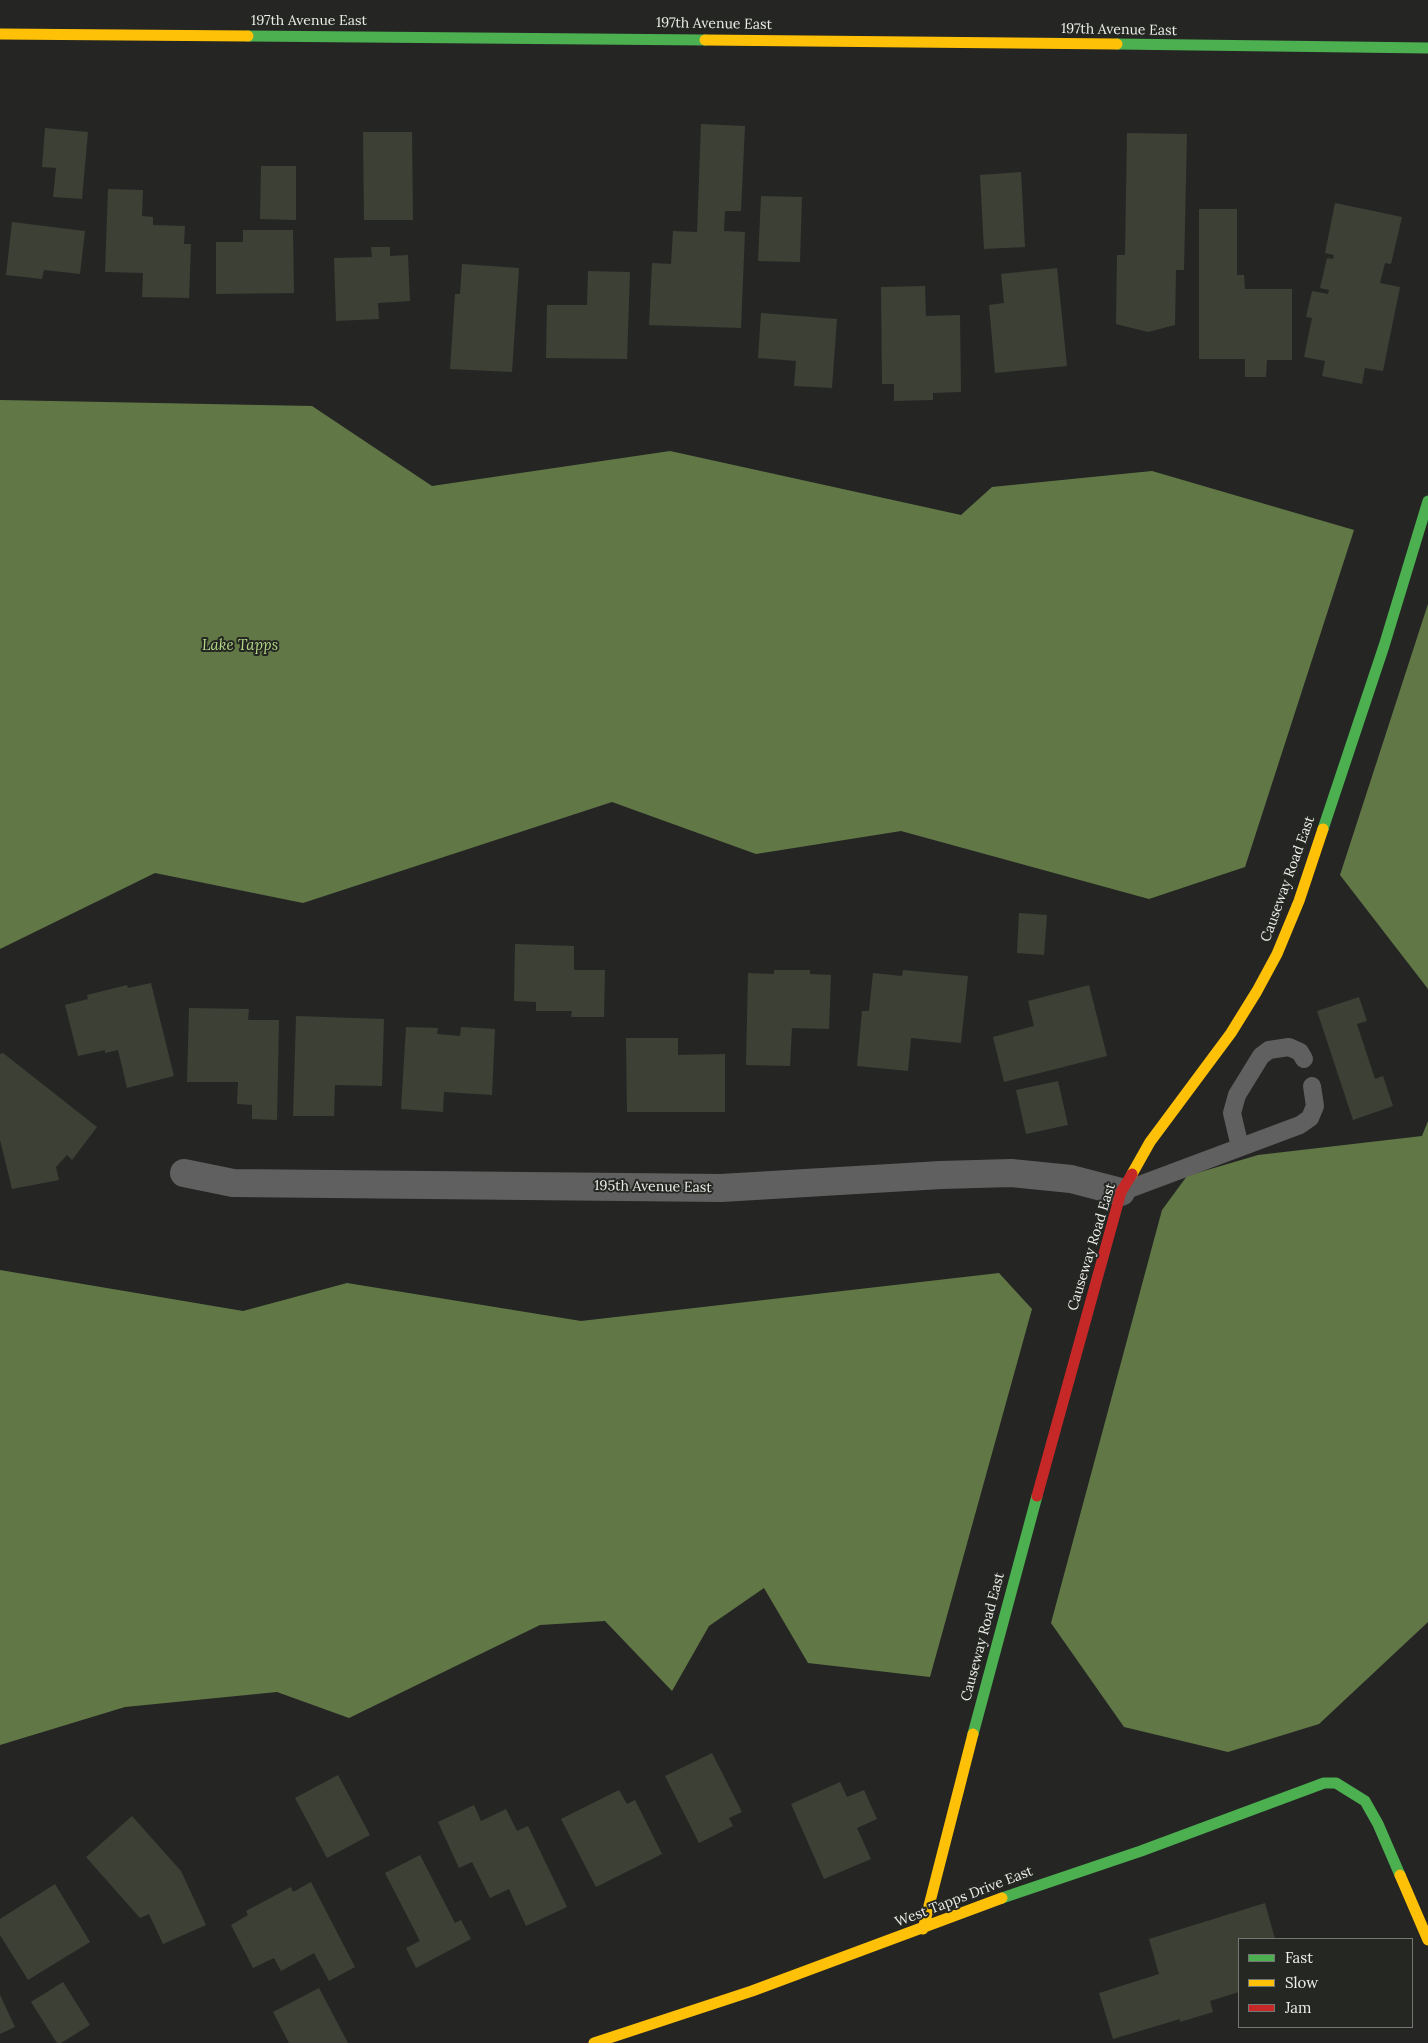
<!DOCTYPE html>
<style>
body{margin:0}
#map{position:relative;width:1428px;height:2043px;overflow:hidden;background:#252624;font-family:Lora,serif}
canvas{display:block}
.legend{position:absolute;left:1238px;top:1938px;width:175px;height:90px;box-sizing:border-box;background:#252723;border:1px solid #757774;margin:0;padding:6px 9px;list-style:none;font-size:15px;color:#eeefed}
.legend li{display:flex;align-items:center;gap:10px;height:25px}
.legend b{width:25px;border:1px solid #757774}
</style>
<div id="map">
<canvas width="1428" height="2043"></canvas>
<ul class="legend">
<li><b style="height:6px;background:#4caf50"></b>Fast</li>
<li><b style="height:6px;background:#ffc107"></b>Slow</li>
<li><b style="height:6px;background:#c62828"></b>Jam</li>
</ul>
</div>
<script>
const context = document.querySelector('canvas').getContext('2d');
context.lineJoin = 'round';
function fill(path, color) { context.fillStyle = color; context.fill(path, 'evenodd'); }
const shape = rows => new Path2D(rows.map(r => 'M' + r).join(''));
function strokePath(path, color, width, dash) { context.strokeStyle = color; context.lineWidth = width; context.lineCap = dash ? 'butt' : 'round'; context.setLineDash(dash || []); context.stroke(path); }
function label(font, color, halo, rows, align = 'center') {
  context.font = font + ' Lora,serif'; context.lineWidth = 4; context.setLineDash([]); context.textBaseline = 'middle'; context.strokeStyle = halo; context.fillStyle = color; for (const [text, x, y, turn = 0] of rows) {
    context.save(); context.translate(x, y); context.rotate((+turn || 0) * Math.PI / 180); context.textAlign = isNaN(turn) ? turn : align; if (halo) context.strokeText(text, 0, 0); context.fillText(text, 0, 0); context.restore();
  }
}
fill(shape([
 [0,400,312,406,432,486,670,451,961,515,992,487,1152,471,1354,530,1245,867,1149,899,901,831,756,854,612,802,303,903,155,873,0,949],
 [1428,604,1428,989,1340,875],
 [1428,1121,1428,1622,1319,1724,1228,1752,1124,1727,1051,1623,1162,1210,1187,1176,1258,1155,1422,1136],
 [0,1270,243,1311,347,1283,581,1321,999,1273,1032,1309,930,1677,808,1663,764,1588,709,1626,672,1691,605,1621,540,1625,349,1718,277,1692,125,1707,0,1745]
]), '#617846');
fill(shape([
 [701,124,745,126,741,211,725,211,724,231,745,232,741,328,649,325,652,263,671,264,673,231,697,232],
 [45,128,88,132,82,199,53,197,56,168,42,167],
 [363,132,412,132,413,220,364,220],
 [1127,133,1187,134,1184,270,1176,270,1175,325,1148,332,1116,324,1117,255,1125,255],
 [261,166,296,166,296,220,260,219],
 [1021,172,1025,247,984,249,980,175],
 [108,189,143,190,142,216,153,217,153,225,185,226,184,244,191,244,189,298,142,297,143,273,105,272],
 [761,196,802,197,800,262,758,261],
 [1335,203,1402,217,1391,264,1385,263,1380,283,1400,287,1383,371,1365,368,1362,384,1322,376,1325,361,1304,357,1312,318,1306,317,1312,291,1328,294,1329,290,1320,288,1327,258,1333,259,1334,255,1325,253],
 [1199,209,1237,209,1237,275,1244,275,1245,289,1292,289,1292,360,1267,360,1266,377,1245,377,1245,359,1199,359],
 [12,222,85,231,80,274,44,270,42,279,6,275],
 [243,230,293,230,294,293,216,294,216,242,243,242],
 [371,247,390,247,390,256,408,255,410,301,378,303,379,319,336,321,334,258,372,257],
 [462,264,519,268,512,372,450,369,455,294,460,294],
 [1057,268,1067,366,995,373,989,305,1004,303,1001,274],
 [588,271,630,272,627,359,546,358,547,305,587,305],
 [925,286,926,316,960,315,961,392,933,393,933,400,894,401,894,384,882,384,881,287],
 [761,313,837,319,832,388,794,386,796,361,758,358],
 [1019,913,1047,915,1044,955,1017,953],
 [515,944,574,946,574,970,605,970,604,1017,571,1017,572,1011,536,1011,536,1002,514,1001],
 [774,970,810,970,810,974,831,975,829,1029,792,1028,790,1066,746,1065,748,973,774,974],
 [903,970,968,976,961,1043,911,1038,908,1071,857,1066,862,1011,869,1011,873,973,902,976],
 [151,983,174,1076,127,1088,118,1050,105,1053,105,1050,78,1056,65,1005,88,999,87,995,127,985,128,988],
 [1089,985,1107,1056,1004,1082,993,1037,1034,1026,1028,1001],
 [1359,997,1367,1021,1357,1024,1375,1079,1383,1076,1393,1106,1353,1120,1317,1011],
 [189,1008,249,1009,248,1020,279,1020,277,1120,252,1119,252,1105,237,1104,238,1082,187,1082],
 [296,1016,384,1019,382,1086,335,1085,334,1116,293,1116],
 [406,1027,438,1028,437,1034,460,1036,461,1027,495,1029,492,1095,444,1092,443,1112,401,1109],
 [626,1038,678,1038,678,1055,725,1054,725,1112,627,1112],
 [3,1053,97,1127,72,1160,67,1155,56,1167,59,1180,12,1189,0,1140,0,1054],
 [1058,1081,1068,1125,1026,1134,1016,1090],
 [712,1753,742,1812,729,1818,733,1826,699,1843,665,1776],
 [338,1775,370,1835,327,1858,295,1798],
 [840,1782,847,1797,864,1790,877,1819,857,1828,871,1859,824,1879,791,1804],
 [619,1790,627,1804,635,1800,662,1854,596,1887,561,1819],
 [474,1805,481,1821,506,1809,517,1831,528,1826,567,1907,526,1926,509,1889,490,1898,472,1862,459,1868,438,1822],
 [132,1816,181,1871,206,1925,163,1944,149,1914,140,1918,86,1857],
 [420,1855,455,1923,461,1920,471,1939,416,1968,406,1948,420,1941,385,1873],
 [311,1882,355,1967,329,1981,314,1953,281,1971,274,1958,253,1968,231,1925,248,1915,246,1911,291,1887,293,1892],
 [55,1884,90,1942,28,1980,0,1935,0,1919],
 [1265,1903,1275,1939,1239,1939,1239,1992,1210,2001,1213,2012,1180,2022,1180,2019,1113,2039,1099,1993,1159,1974,1149,1939],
 [63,1982,90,2025,61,2043,57,2043,31,2002],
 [319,1988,348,2043,289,2043,273,2012],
 [0,1995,15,2027,0,2034]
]), '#3c4035');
strokePath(shape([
 [1240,1147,1232,1113,1237,1095,1261,1056,1269,1050,1289,1047,1300,1052,1304,1059],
 [1121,1192,1300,1125,1310,1118,1315,1106,1312,1086]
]), '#606060', 18);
strokePath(shape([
 [184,1173,233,1183,721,1188,941,1175,1011,1173,1071,1179,1121,1192]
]), '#606060', 28);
strokePath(shape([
 [248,36,705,40],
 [1117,44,1428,48],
 [1323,829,1384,646,1428,501],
 [973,1734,1037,1496],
 [1002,1898,1141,1851,1324,1783,1336,1783,1365,1801,1378,1824,1400,1875]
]), '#4caf50', 11);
strokePath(shape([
 [0,34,248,36],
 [705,40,1117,44],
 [1132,1174,1150,1142,1231,1033,1257,991,1277,954,1299,901,1323,829],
 [1400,1875,1428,1940],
 [923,1929,973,1734],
 [594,2043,752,1991,1002,1898]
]), '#ffc107', 11);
strokePath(shape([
 [1037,1496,1121,1192,1132,1174]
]), '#c62828', 11);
label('14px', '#eeefed', '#252723', [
 ["197th Avenue East",309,21],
 ["197th Avenue East",714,24,1],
 ["197th Avenue East",1119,30,1],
 ["Causeway Road East",1288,879,-70],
 ["195th Avenue East",653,1187,1],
 ["Causeway Road East",1092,1247,-73],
 ["Causeway Road East",983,1637,-75],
 ["West Tapps Drive East",964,1897,-21]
]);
label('italic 15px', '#b3d886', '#252723', [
 ["Lake Tapps",240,646]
]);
</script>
